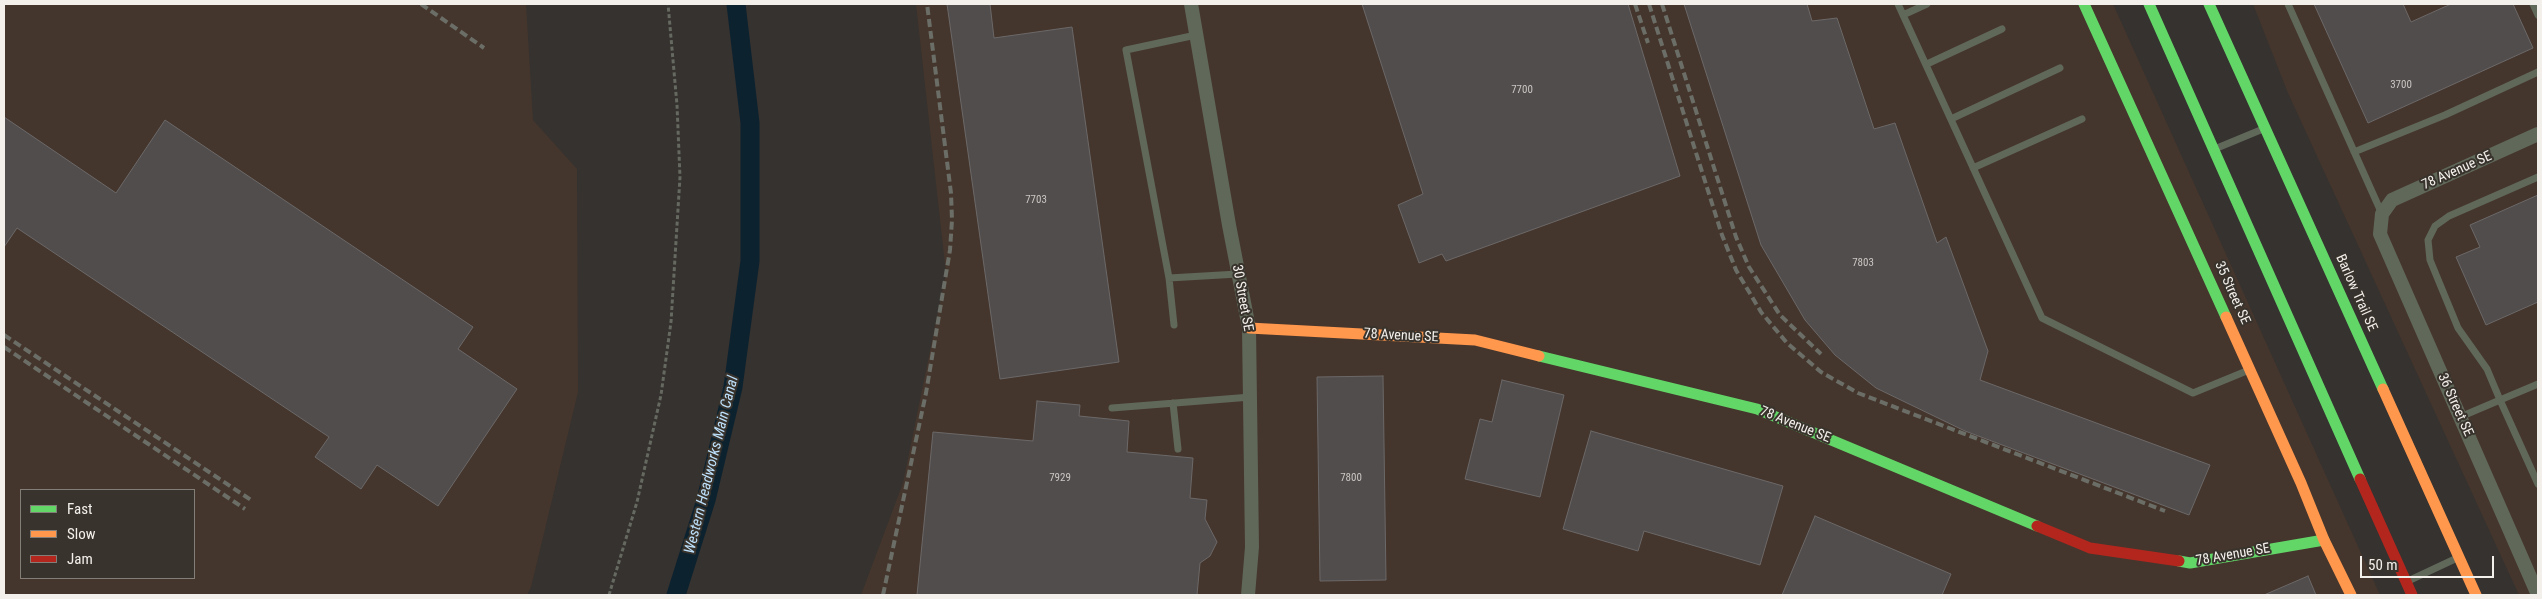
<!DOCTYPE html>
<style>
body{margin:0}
#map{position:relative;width:2542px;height:599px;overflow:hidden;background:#35322f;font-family:"Roboto Condensed",sans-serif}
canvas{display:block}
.frame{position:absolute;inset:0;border:5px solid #f3efeb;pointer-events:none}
.legend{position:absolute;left:20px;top:489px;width:175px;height:90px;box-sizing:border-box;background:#38332c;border:1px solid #837e78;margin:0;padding:6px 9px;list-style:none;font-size:15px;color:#f3efeb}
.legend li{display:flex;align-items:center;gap:10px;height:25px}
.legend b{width:25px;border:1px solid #837e78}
.scale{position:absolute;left:2360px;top:556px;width:134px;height:22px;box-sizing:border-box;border:2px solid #f3efeb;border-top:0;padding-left:6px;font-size:15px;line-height:18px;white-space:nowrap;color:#f3efeb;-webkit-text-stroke:4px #38332c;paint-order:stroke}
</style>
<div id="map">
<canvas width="2542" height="599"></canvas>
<div class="frame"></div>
<ul class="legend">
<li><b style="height:6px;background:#63d668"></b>Fast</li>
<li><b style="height:6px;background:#ff974d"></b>Slow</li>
<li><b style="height:6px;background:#b3261e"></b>Jam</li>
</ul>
<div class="scale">50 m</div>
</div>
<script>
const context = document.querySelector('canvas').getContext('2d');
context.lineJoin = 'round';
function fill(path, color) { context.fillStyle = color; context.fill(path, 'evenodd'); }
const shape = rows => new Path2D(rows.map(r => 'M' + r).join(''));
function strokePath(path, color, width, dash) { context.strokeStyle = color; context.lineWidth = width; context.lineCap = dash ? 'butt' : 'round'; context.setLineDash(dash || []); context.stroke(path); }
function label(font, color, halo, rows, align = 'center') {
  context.font = font + ' "Roboto Condensed",sans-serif'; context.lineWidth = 4; context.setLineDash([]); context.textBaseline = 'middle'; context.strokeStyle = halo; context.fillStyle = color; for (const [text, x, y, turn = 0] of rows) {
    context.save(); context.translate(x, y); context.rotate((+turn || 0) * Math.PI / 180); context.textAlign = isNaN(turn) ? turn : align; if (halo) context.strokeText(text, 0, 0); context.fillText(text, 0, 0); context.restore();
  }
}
fill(shape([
 [4,4,526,4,533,120,577,169,578,392,531,587,527,595,4,595],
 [21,490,194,490,194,578,21,578],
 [916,4,2113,4,2380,595,861,595,903,483,946,273],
 [2253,4,2538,4,2538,595,2519,595,2288,93]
]), '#45362d');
strokePath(shape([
 [676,595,706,500,733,387,750,261,750,123,736,4]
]), '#0d222f', 19);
const building = shape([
 [947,4,990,4,994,38,1072,27,1119,362,1000,379,947,4],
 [1362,4,1628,4,1680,176,1446,261,1442,254,1419,263,1398,205,1423,194,1362,4],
 [1684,4,1807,4,1812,21,1837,18,1874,129,1895,123,1937,243,1946,237,1988,351,1980,380,2210,465,2189,515,1965,431,1876,388,1835,355,1805,320,1761,245,1684,4],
 [2314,4,2403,4,2411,22,2451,4,2513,4,2533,48,2368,123,2314,4],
 [4,117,116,193,165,120,473,327,458,349,517,389,438,506,377,465,361,489,315,457,329,437,17,228,4,247,4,117],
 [2538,195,2538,302,2486,325,2456,257,2480,247,2470,225,2538,195],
 [1383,376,1386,580,1320,581,1317,377,1383,376],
 [1502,380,1564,395,1540,497,1465,479,1480,419,1492,422,1502,380],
 [1037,401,1080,405,1079,416,1129,421,1127,452,1193,458,1190,498,1207,500,1205,519,1217,542,1210,556,1200,563,1197,595,917,595,933,432,1033,441,1037,401],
 [1591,431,1783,486,1760,565,1644,531,1638,551,1563,529,1591,431],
 [1815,516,1951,574,1942,595,1782,595,1815,516],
 [2308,576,2316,595,2264,595,2308,576]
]);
fill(building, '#514d4c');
strokePath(building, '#6b6868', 1);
strokePath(shape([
 [609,595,637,502,661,395,671,322,680,177,677,105,668,4]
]), '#656960', 3, [4, 2.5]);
strokePath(shape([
 [1898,4,2042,318,2193,393,2249,370],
 [2288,4,2382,214],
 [2533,4,2538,15],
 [1903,15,1927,4],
 [1196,35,1126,50,1169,278,1238,274],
 [1927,64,2002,29],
 [1951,119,2060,68],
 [2217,148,2263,129],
 [2354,152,2445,115,2538,72],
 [1973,168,2082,119],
 [2538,177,2449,216,2435,226,2428,240,2430,260,2458,328,2487,369,2500,400,2538,384],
 [1169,278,1174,325],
 [1173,403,1178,449],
 [1112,408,1251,397],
 [2460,417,2500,400,2538,484],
 [2408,581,2455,559]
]), '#60685a', 7);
strokePath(shape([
 [1191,4,1229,225,1249,328,1252,547,1248,595],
 [2538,134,2392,200,2382,214,2380,234,2538,595]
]), '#60685a', 14);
strokePath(shape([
 [2084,4,2226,317],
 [2149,4,2360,479],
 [2209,4,2383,389],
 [1539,356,1757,409,2037,526],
 [2179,561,2190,563,2324,540]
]), '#63d668', 11);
strokePath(shape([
 [2226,317,2301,483,2324,540,2351,595],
 [1249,328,1475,340,1539,356],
 [2383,389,2476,595]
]), '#ff974d', 11);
strokePath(shape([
 [2360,479,2412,595],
 [2037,526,2090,548,2179,561]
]), '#b3261e', 11);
strokePath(shape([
 [421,4,484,48],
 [1635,4,1648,43],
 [1649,4,1722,235,1736,270,1761,312,1787,343,1821,372,1858,393,2165,511],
 [1662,4,1736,237,1749,267,1780,315,1821,354],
 [4,335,251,500],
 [4,347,245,509],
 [883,595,926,393,950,250,952,220,951,193,927,4]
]), '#6b6e66', 4, [8, 4]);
label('11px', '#cac6c3', null, [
 ["3700",2401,85],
 ["7700",1522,90],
 ["7703",1036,200],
 ["7803",1863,263],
 ["7929",1060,478],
 ["7800",1351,478]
]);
label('14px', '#f3efeb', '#38332c', [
 ["78 Avenue SE",2457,171,-24],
 ["35 Street SE",2232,293,66],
 ["Barlow Trail SE",2356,293,66],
 ["30 Street SE",1242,298,80],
 ["78 Avenue SE",1401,336,3],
 ["36 Street SE",2455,405,66],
 ["78 Avenue SE",1795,425,22],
 ["78 Avenue SE",2233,555,-10]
]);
label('italic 15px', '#bee2fd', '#38332c', [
 ["Western Headworks Main Canal",712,465,-76]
]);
</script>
